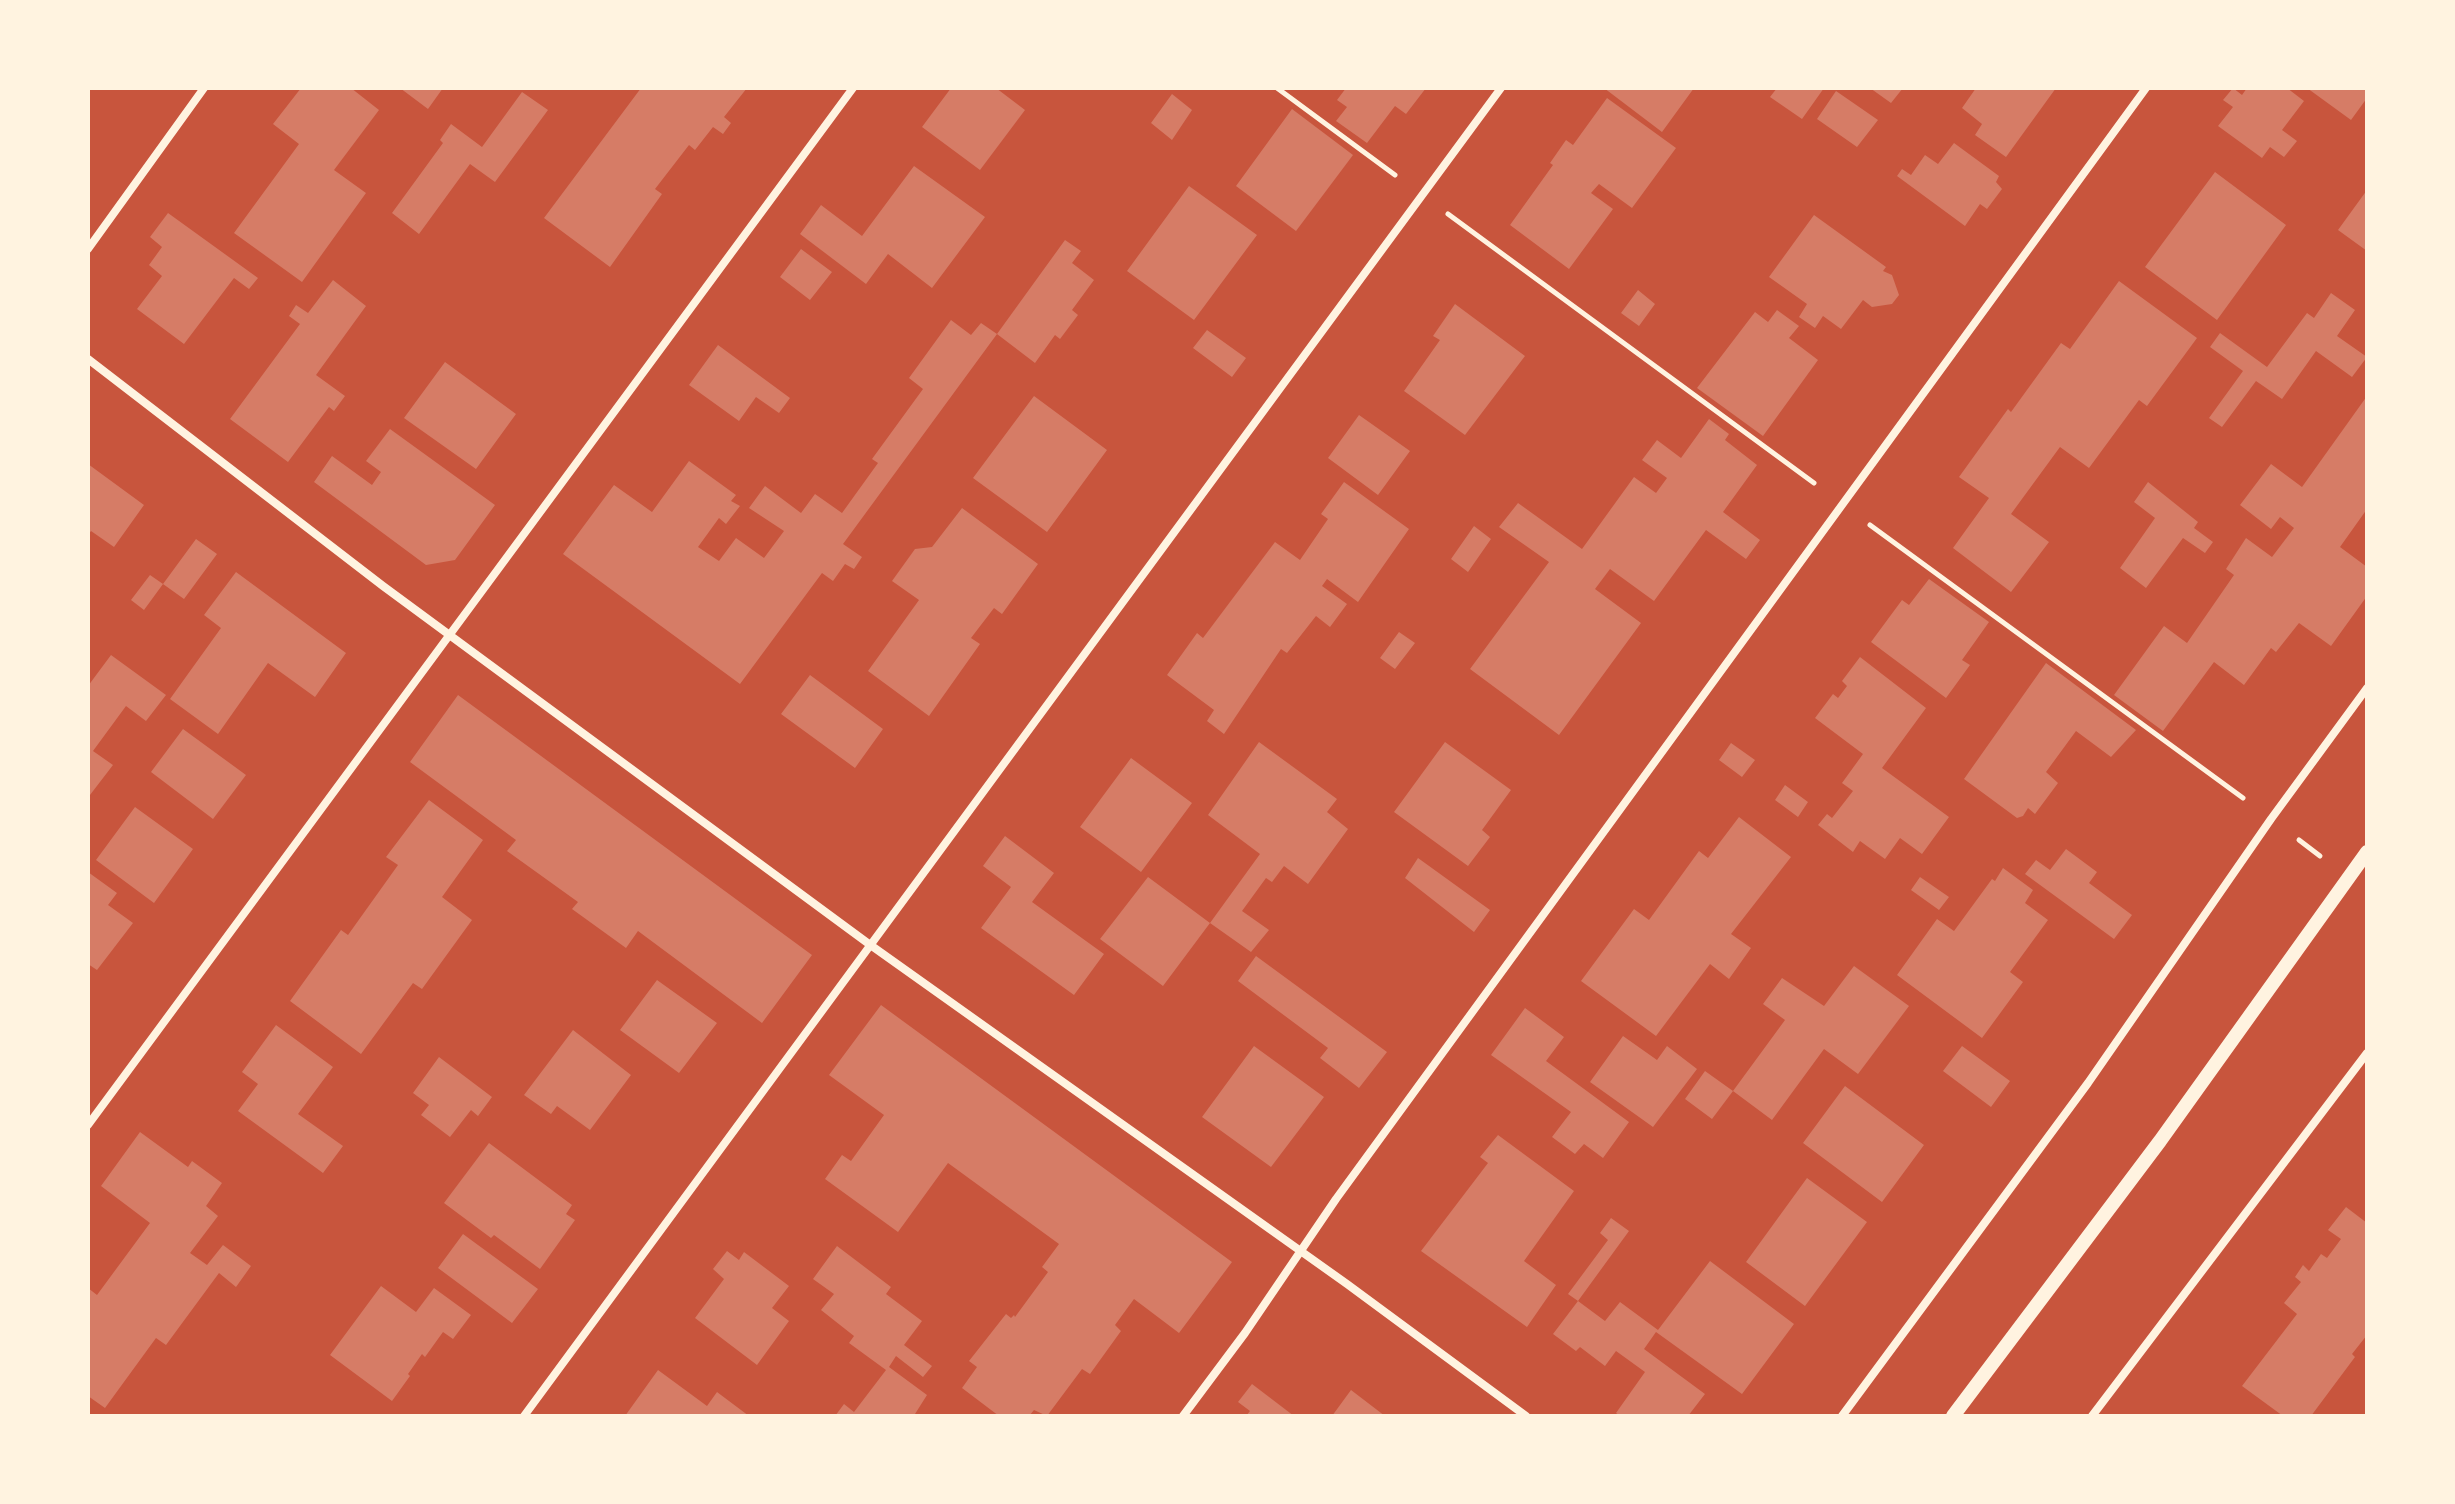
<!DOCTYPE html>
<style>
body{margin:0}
#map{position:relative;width:2455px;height:1504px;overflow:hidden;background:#c8553d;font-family:"Noto Serif",serif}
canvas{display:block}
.frame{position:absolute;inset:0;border:90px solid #fff3e0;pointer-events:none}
</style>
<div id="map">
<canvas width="2455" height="1504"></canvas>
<div class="frame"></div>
</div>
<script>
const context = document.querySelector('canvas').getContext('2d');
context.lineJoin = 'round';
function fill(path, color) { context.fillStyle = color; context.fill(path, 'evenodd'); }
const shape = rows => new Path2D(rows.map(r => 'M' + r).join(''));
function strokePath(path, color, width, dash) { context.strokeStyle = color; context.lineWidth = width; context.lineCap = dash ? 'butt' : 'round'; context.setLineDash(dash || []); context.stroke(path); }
fill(shape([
 [301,88,351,88,379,110,334,170,366,193,302,282,234,233,299,144,273,124],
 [400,88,443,88,428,109],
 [641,88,747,88,724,117,731,123,723,134,713,127,695,150,689,145,655,189,662,194,610,267,544,218],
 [951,88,996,88,1025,110,980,170,922,127],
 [1346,88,1426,88,1406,114,1395,106,1367,143,1336,121,1347,107,1337,100],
 [1604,88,1694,88,1662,132],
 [1777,88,1824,88,1802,119,1770,97],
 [1870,88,1903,88,1891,103],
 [1976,88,2056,88,2006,157,1975,135,1982,124,1962,108],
 [2233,88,2242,95,2247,88,2287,88,2304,101,2282,130,2297,141,2284,157,2270,147,2262,158,2218,126,2233,107,2223,100],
 [2307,88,2367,88,2367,98,2351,120],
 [1836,91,1878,120,1857,147,1817,119],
 [522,92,548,110,495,182,470,164,419,234,392,213,443,143,440,140,451,124,482,147],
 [1172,94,1192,110,1172,140,1151,123],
 [1607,98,1676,148,1632,208,1599,184,1591,193,1613,209,1569,269,1510,225,1553,165,1550,163,1566,140,1573,145],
 [1292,109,1353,155,1296,231,1236,186],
 [1954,143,1999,176,1996,182,2002,189,1987,209,1980,204,1965,226,1897,176,1902,169,1911,175,1925,155,1938,164],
 [914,166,985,217,932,288,888,254,866,284,800,234,821,205,862,236],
 [2215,172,2286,225,2217,320,2145,267],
 [1189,186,1257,235,1194,320,1127,271],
 [2367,190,2367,251,2338,230],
 [168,213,258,278,249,289,234,278,184,344,137,309,162,276,149,265,162,247,150,237],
 [1814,215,1886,267,1883,271,1892,275,1899,295,1892,304,1872,307,1863,300,1841,329,1823,316,1815,328,1799,317,1807,304,1769,277],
 [1065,240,1081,251,1072,263,1094,280,1072,310,1078,315,1060,339,1055,335,1035,363,997,334,843,544,862,557,854,569,845,564,833,581,822,573,740,684,563,554,614,485,652,512,689,461,736,495,731,501,740,506,726,524,719,518,698,547,719,561,736,538,764,558,784,531,749,508,765,486,801,513,815,494,842,513,878,463,872,459,923,389,909,378,951,320,971,335,981,323,997,334],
 [801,249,832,272,810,300,780,277],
 [333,280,366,306,316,375,345,396,334,411,329,407,288,462,230,419,300,324,289,316,296,305,308,313],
 [2119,281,2197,338,2147,406,2139,400,2089,468,2060,447,2011,514,2049,542,2011,592,1953,548,1989,498,1959,477,2008,409,2011,412,2061,343,2070,349],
 [1638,290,1655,304,1639,326,1621,313],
 [2331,293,2355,310,2337,336,2367,357,2352,377,2316,351,2282,399,2256,381,2222,427,2209,418,2243,371,2210,347,2220,333,2267,367,2307,313,2314,318],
 [1455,304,1525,356,1465,435,1404,391,1440,340,1433,336],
 [1777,310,1799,326,1789,338,1818,360,1763,436,1697,388,1755,312,1768,322],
 [1207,330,1246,358,1232,377,1193,348],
 [718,345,790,398,779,413,756,397,739,421,689,385],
 [445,362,516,414,476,469,404,418],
 [1034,396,1107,450,1047,532,973,478],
 [2367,396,2367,509,2340,547,2367,567,2367,596,2331,646,2299,623,2276,652,2271,648,2244,685,2214,662,2163,731,2114,695,2164,626,2187,643,2234,575,2226,569,2246,538,2272,557,2294,528,2280,517,2271,529,2240,505,2271,464,2302,487],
 [1359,415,1410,451,1378,495,1328,458],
 [1709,419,1729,434,1725,440,1757,465,1723,512,1760,540,1746,559,1706,530,1654,601,1610,569,1595,589,1641,623,1559,735,1470,669,1549,562,1499,527,1518,503,1582,549,1634,477,1656,493,1667,478,1642,460,1657,440,1681,458],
 [390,429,495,505,455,560,426,565,314,482,332,456,372,485,381,472,366,461],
 [88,464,144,505,114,547,91,531,88,535],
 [1344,482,1409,529,1358,602,1327,579,1322,586,1347,604,1330,627,1316,616,1287,653,1281,649,1224,734,1207,721,1214,710,1167,675,1197,633,1203,638,1275,542,1300,560,1328,519,1321,514],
 [2148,482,2198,522,2194,528,2213,542,2205,553,2183,538,2146,588,2120,568,2155,518,2134,502],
 [962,508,1038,564,1002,614,994,608,971,638,980,644,929,716,868,671,919,600,892,581,915,549,932,547],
 [1474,526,1491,539,1468,572,1451,559],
 [196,539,217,554,184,599,163,584,144,610,131,600,150,575,163,584],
 [236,572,346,653,315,697,268,663,218,734,170,699,221,628,204,615],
 [1929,579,1989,622,1962,660,1970,665,1946,698,1871,642,1902,600,1909,605],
 [1399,632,1415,643,1395,669,1380,658],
 [111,655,166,695,146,721,126,706,93,751,113,765,90,795,88,793,88,686],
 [1860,657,1926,708,1882,768,1949,817,1922,854,1900,838,1885,859,1860,841,1853,852,1818,825,1827,814,1832,818,1853,791,1842,783,1863,754,1815,718,1833,694,1838,698,1847,686,1842,681],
 [2046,663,2136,730,2111,757,2076,731,2046,772,2058,783,2035,814,2028,808,2023,816,2017,818,1964,779],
 [810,675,883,729,855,768,781,714],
 [458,695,812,955,762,1023,638,931,626,948,572,909,578,902,507,851,516,840,410,762],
 [183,729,246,775,213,819,151,772],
 [1259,742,1337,799,1327,812,1348,829,1308,884,1284,866,1272,882,1266,878,1242,911,1269,930,1251,952,1210,923,1260,854,1208,815],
 [1445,742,1511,790,1482,830,1490,837,1468,866,1394,812],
 [1731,743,1755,760,1742,777,1719,760],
 [1131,758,1192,803,1141,872,1080,827],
 [1785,785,1808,802,1798,817,1775,800],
 [429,800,483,840,442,897,472,920,422,989,413,983,361,1054,290,1001,341,930,348,935,398,865,386,857],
 [135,807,193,849,154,903,96,860],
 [1739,817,1791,857,1731,934,1751,948,1729,979,1710,964,1656,1036,1581,981,1634,909,1649,920,1699,851,1708,858],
 [1005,836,1054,873,1032,902,1104,954,1074,995,981,928,1011,887,983,866],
 [2066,849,2097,872,2089,883,2132,915,2114,939,2025,874,2036,860,2050,870],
 [1418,858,1490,910,1474,932,1405,878],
 [2003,868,2033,890,2025,903,2048,920,2010,972,2023,982,1982,1038,1897,975,1937,919,1954,931,1992,879,1995,881],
 [88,872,117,893,108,905,133,923,97,970,88,964],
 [1148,877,1210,923,1163,986,1100,939],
 [1920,877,1949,897,1939,910,1911,890],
 [1256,956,1387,1052,1359,1088,1320,1058,1328,1048,1238,981],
 [1854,966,1909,1006,1858,1074,1824,1049,1772,1120,1733,1091,1712,1119,1685,1099,1705,1071,1733,1091,1785,1020,1763,1004,1782,978,1824,1006],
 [657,980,717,1023,679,1073,620,1030],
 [881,1005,1232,1262,1179,1333,1134,1299,1115,1325,1121,1331,1090,1374,1082,1369,1047,1416,1034,1410,1029,1416,999,1416,962,1388,977,1367,969,1361,1006,1314,1011,1318,1014,1315,1015,1317,1048,1272,1042,1267,1059,1244,948,1163,898,1232,825,1179,842,1155,851,1161,884,1115,829,1075],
 [1525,1008,1564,1037,1546,1061,1629,1122,1603,1158,1584,1144,1575,1154,1552,1137,1571,1112,1491,1055],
 [276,1025,333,1067,298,1114,343,1146,323,1173,238,1111,258,1084,242,1072],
 [573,1030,631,1075,590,1130,557,1106,551,1114,524,1095],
 [1623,1036,1657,1060,1667,1046,1697,1069,1653,1127,1590,1082],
 [1254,1046,1324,1097,1271,1167,1202,1117],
 [1962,1046,2010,1081,1991,1107,1943,1071],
 [439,1057,492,1097,478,1116,471,1110,450,1137,421,1115,429,1105,413,1093],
 [1845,1086,1924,1145,1882,1202,1803,1143],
 [140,1132,188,1167,192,1161,222,1183,206,1206,218,1216,190,1253,207,1265,223,1245,251,1266,236,1287,219,1273,166,1345,156,1338,105,1408,88,1396,88,1288,97,1295,150,1223,101,1186],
 [1498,1135,1574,1191,1524,1261,1556,1285,1527,1327,1421,1251,1488,1163,1480,1157],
 [489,1143,572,1205,566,1214,575,1220,540,1269,494,1235,491,1238,444,1203],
 [1807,1178,1867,1222,1805,1306,1746,1262],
 [2346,1207,2367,1223,2367,1335,2352,1354,2355,1357,2311,1416,2283,1416,2242,1386,2297,1314,2284,1303,2301,1282,2295,1277,2303,1265,2309,1271,2321,1254,2327,1258,2341,1239,2328,1230],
 [1611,1218,1629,1231,1578,1301,1568,1294,1608,1240,1600,1233],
 [463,1234,538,1289,512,1323,438,1268],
 [837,1246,891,1287,886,1294,922,1321,904,1345,932,1366,923,1377,896,1356,889,1367,927,1395,915,1414,918,1416,835,1416,844,1404,854,1412,886,1370,849,1343,854,1336,821,1310,834,1294,813,1279],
 [727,1251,739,1260,744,1252,789,1286,772,1308,789,1321,757,1365,695,1318,724,1279,713,1269],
 [1710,1261,1794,1324,1742,1394,1656,1332,1644,1349,1705,1394,1688,1416,1620,1416,1616,1413,1645,1372,1616,1351,1605,1366,1580,1347,1576,1351,1553,1334,1578,1301,1605,1321,1620,1302,1658,1330],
 [381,1286,416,1312,434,1288,471,1315,453,1339,443,1332,425,1357,422,1354,408,1374,410,1376,392,1401,330,1355],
 [658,1370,707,1406,717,1392,749,1416,625,1416],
 [1252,1384,1294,1416,1246,1416,1250,1411,1238,1402],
 [1351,1390,1385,1416,1332,1416]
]), '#d67c66');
strokePath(shape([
 [1277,88,1395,175],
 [1448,214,1814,483],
 [1870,525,2243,798],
 [2299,840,2320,856]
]), '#fff3e0', 5);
strokePath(shape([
 [88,249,204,88],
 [88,359,383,586,869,944,1347,1284,1526,1416],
 [88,1125,853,88],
 [524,1416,1501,88],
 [1183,1416,1245,1333,1336,1199,2146,88],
 [1842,1416,2088,1083,2271,819,2367,688],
 [2092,1416,2367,1053]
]), '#fff3e0', 8);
strokePath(shape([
 [1953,1416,2160,1141,2367,852]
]), '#fff3e0', 14);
</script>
